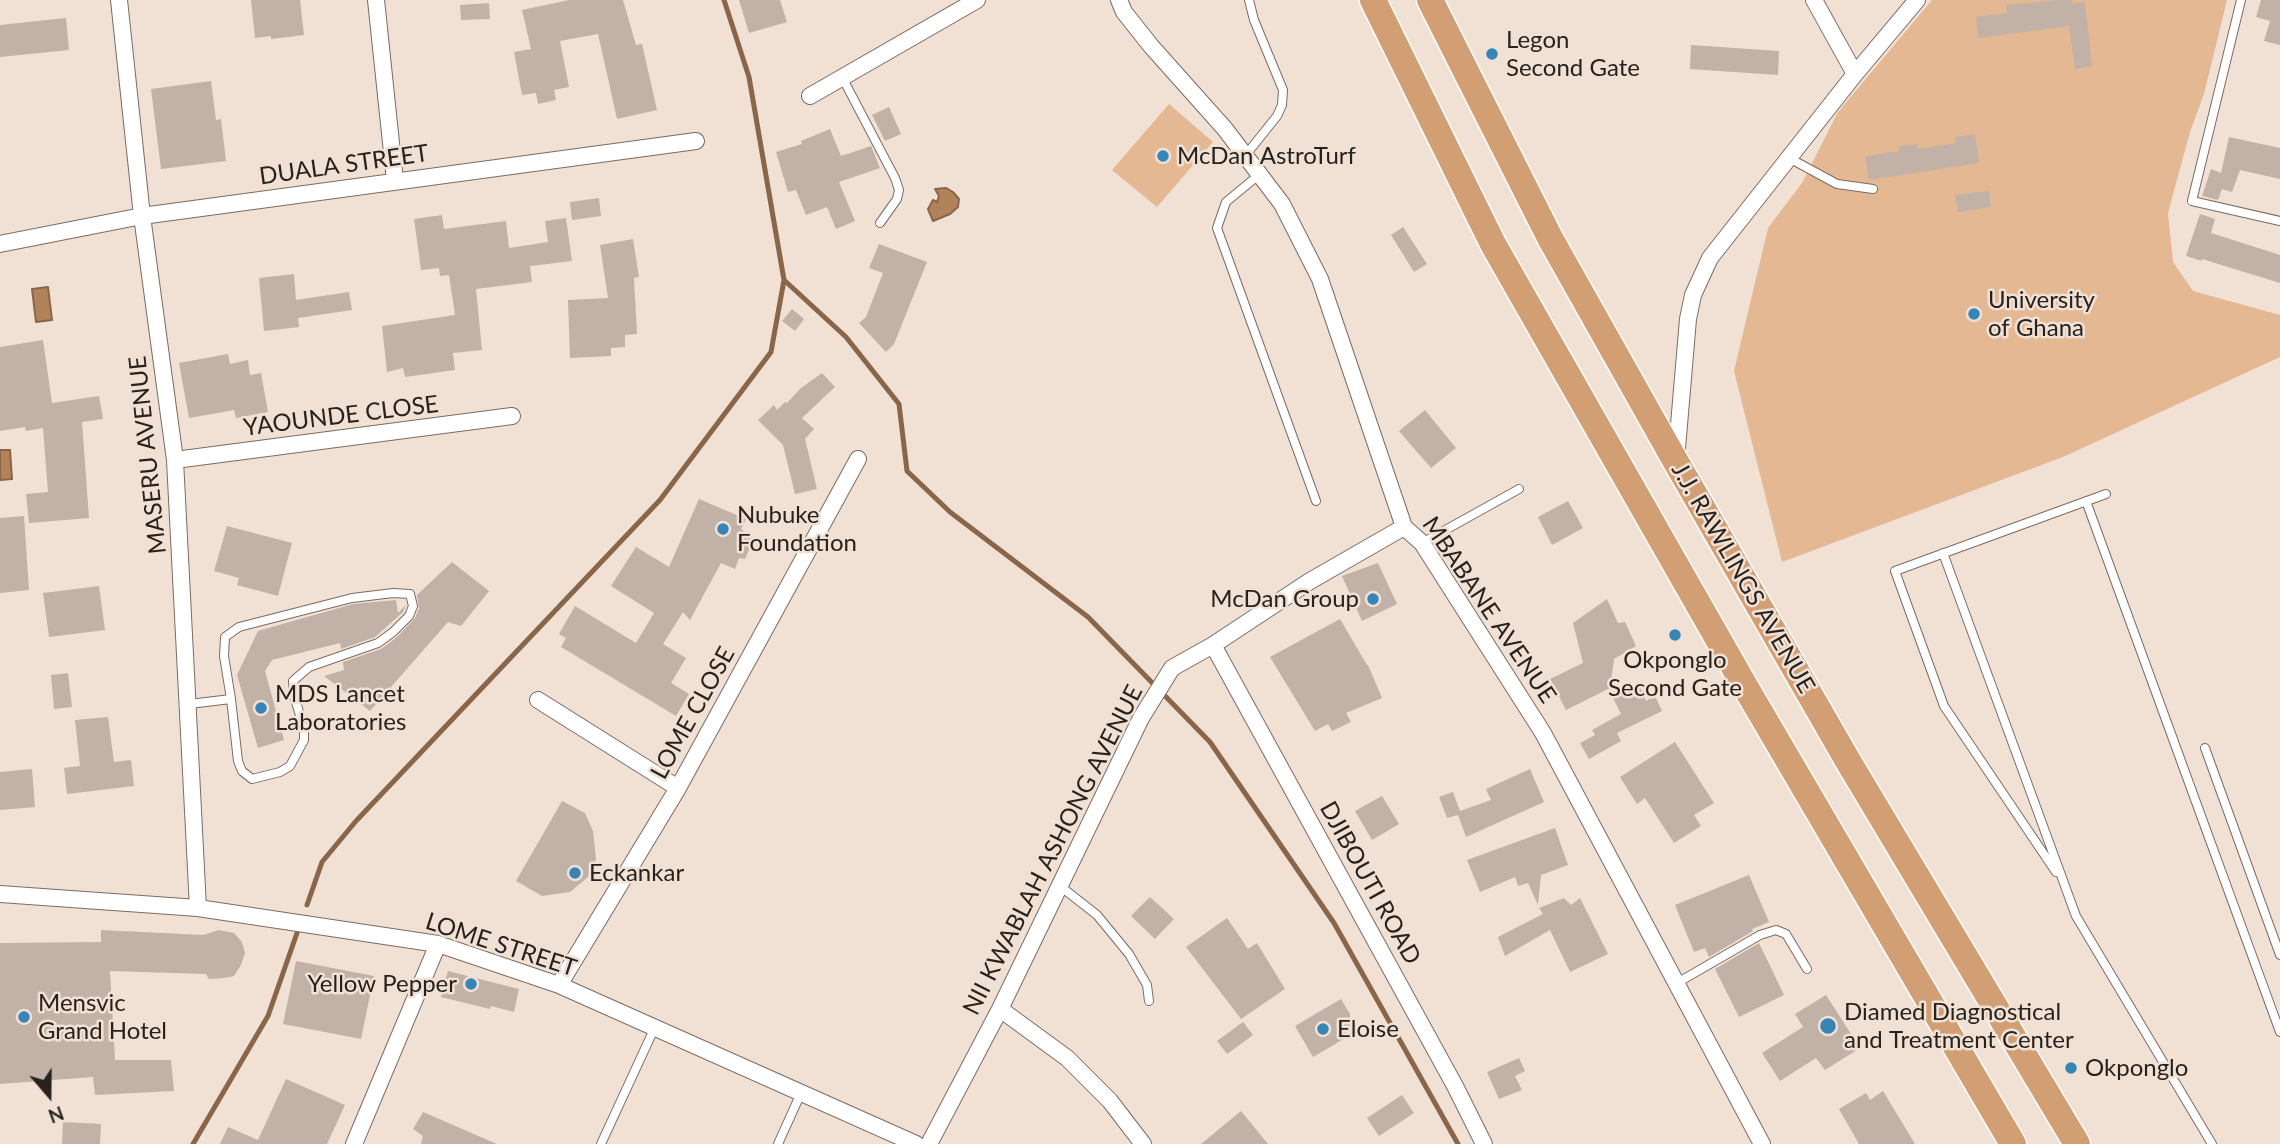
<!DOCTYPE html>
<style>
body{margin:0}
#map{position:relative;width:2280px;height:1144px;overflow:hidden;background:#f1e1d5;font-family:Lato,sans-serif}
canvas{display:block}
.north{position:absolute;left:14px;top:1060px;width:70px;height:70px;-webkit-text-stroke:5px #f1e1d5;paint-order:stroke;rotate:160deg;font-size:19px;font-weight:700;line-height:28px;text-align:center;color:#28221e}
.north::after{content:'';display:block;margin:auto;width:24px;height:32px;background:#28221e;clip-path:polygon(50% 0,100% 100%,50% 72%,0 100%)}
</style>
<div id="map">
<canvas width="2280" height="1144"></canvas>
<div class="north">N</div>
</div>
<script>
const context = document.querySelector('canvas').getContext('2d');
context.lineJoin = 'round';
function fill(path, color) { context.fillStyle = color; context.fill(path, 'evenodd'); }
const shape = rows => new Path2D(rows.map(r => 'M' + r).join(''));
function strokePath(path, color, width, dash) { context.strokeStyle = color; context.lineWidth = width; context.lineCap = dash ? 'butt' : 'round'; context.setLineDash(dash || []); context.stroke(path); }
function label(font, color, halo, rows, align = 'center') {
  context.font = font + ' Lato,sans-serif'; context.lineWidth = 5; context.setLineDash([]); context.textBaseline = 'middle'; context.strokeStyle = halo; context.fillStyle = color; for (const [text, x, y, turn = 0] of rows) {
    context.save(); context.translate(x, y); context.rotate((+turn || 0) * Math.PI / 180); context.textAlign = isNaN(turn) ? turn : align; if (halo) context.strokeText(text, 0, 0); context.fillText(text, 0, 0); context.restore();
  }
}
fill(shape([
 [1932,0,2227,0,2204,94,2190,132,2168,213,2173,262,2193,291,2280,315,2280,357,2063,457,1782,562,1734,371,1768,228,1802,183,1838,112],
 [1169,104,1213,142,1157,207,1112,170]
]), '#e5b894');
const water = shape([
 [946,188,953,192,959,199,958,207,950,214,933,221,928,209,933,200,937,202,939,196,935,189,946,188],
 [48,287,52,320,36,322,32,289,48,287],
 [0,450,10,450,12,479,0,480,0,450]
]);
fill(water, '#b2835b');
strokePath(water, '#896649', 2);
strokePath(shape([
 [724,0,749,77,784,280,846,337,899,404,907,471,950,512,1088,617,1210,742,1334,923,1458,1144],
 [307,905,322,862,356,821,660,500,771,352,784,280],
 [193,1144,268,1016,297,933]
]), '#896649', 5);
fill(shape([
 [251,0,300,0,304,35,271,39,271,36,255,38],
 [569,0,623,0,636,45,642,44,657,110,617,119,598,34,560,41,569,87,554,90,556,100,538,104,536,93,522,95,514,52,531,49,522,10],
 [739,0,780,0,787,22,749,33],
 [2061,0,2072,0,2072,4,2085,2,2092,66,2075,69,2069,26,1978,38,1976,17,2007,13,2006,5],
 [2261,0,2280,0,2280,45,2264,41,2270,21,2256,17],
 [489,3,490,19,461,20,460,5],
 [66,18,69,50,0,57,0,25],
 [1691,45,1779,51,1778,75,1690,69],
 [211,81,216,120,221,119,226,161,161,169,151,89],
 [889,107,901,134,885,141,872,115],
 [830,129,841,156,871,146,880,168,839,182,855,221,836,229,827,207,806,215,796,190,788,192,776,152,802,144,801,141],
 [1975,134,1979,163,1869,180,1865,156,1899,151,1899,146,1917,144,1918,149,1956,143,1955,137],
 [2229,137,2280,148,2280,179,2240,170,2232,192,2222,189,2218,200,2202,196,2211,169,2221,173],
 [1989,191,1991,207,1958,212,1955,195],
 [599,198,601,216,572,220,570,202],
 [2200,214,2215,219,2211,233,2280,255,2280,283,2202,259,2202,261,2186,256],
 [442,215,444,229,506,221,509,248,548,242,545,221,566,218,572,261,530,266,532,282,476,289,482,350,453,353,455,370,405,377,403,368,387,372,382,326,455,315,449,275,440,276,439,268,421,270,414,219],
 [1403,227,1427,264,1414,272,1391,235],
 [633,239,639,277,634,278,637,334,625,335,625,347,611,348,611,356,570,358,568,300,608,298,600,245],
 [879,244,927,262,894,344,886,352,859,323,866,317,883,273,869,268],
 [294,274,296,300,349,292,352,310,298,318,299,327,264,331,259,278],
 [792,309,804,319,795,331,782,321],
 [43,340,52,403,99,396,103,419,82,422,89,518,29,523,26,494,48,492,43,428,26,431,25,427,0,431,0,347],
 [228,354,230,364,248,360,250,375,261,373,268,412,236,418,234,410,189,418,179,363],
 [822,373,835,387,802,418,814,429,805,439,817,489,795,494,783,445,758,420,774,405,777,410,785,402,787,403,801,388],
 [1425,410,1456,448,1431,468,1399,431],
 [699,499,746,519,741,529,754,539,745,559,739,558,735,569,721,563,690,620,683,612,663,644,686,658,671,683,689,694,676,716,561,647,566,638,559,634,575,606,636,643,654,613,611,586,636,547,669,567],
 [1568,501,1583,528,1552,545,1538,517],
 [24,516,29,590,0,593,0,518],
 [227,526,292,543,278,596,237,585,239,578,214,571],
 [452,562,489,591,461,626,448,622,370,711,324,676,344,670,343,662,381,649,397,637,415,618,419,608,417,595],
 [1378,563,1397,604,1362,621,1342,576],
 [99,586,105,630,49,637,43,593],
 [1607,599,1618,623,1625,622,1636,646,1614,659,1610,688,1566,710,1550,679,1583,663,1573,623],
 [396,600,398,613,406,605,403,612,375,637,341,649,340,643,272,660,265,671,284,740,258,748,237,675,258,631,353,604],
 [1340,619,1367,665,1368,665,1382,698,1346,713,1351,722,1332,731,1328,724,1315,731,1270,657],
 [68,673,72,707,54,709,51,675],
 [1639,685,1646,701,1655,696,1662,711,1617,733,1621,741,1589,759,1580,743,1595,735,1592,730,1621,714,1613,698],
 [108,717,114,762,131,760,134,786,67,794,64,768,80,766,75,720],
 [1675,742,1714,803,1694,815,1701,826,1674,843,1645,798,1637,804,1620,777],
 [32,769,35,807,0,810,0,772],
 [1530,769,1544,802,1466,837,1458,815,1447,818,1439,797,1453,792,1460,811,1491,800,1486,789],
 [1382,796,1399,824,1372,840,1355,811],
 [562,801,585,813,593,831,596,859,588,877,570,892,542,896,516,881],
 [1555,828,1568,865,1541,875,1538,905,1528,883,1518,886,1515,877,1480,892,1467,860],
 [1749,875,1769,922,1752,929,1753,931,1709,957,1705,948,1694,952,1675,905],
 [1150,897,1174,919,1155,939,1131,916],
 [1564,898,1571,905,1580,898,1608,954,1570,972,1550,930,1505,956,1498,937,1543,914,1539,908],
 [1227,918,1248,949,1257,943,1285,989,1241,1019,1186,947],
 [101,930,203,935,219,930,234,933,242,942,245,953,241,965,234,976,224,978,209,979,206,974,110,971,115,1060,171,1060,174,1091,95,1095,93,1077,0,1084,0,943,101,942],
 [1759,943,1784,995,1739,1017,1715,969],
 [296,961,374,976,361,1039,283,1024],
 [448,971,519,989,514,1012,491,1006,490,1009,441,997],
 [1826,995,1860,1048,1825,1070,1816,1058,1780,1081,1762,1053,1803,1027,1795,1014],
 [1341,999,1350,1014,1350,1028,1346,1031,1347,1037,1313,1057,1295,1026],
 [1243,1022,1253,1035,1227,1054,1217,1041],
 [1519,1058,1525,1071,1515,1076,1522,1090,1499,1099,1487,1072],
 [286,1079,345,1105,327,1144,220,1144,228,1127,258,1140],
 [1883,1091,1915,1144,1859,1144,1839,1109,1866,1093,1870,1100],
 [1402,1095,1414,1113,1379,1136,1367,1118],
 [1241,1111,1268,1144,1201,1144],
 [423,1112,497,1144,421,1144,423,1136,413,1129],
 [63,1122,101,1124,100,1144,62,1144]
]), '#c1b1a6');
const service = shape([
 [2241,0,2192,201,2280,221],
 [842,77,895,178,899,190,897,199,880,223],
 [1245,156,1277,116,1282,105,1283,90,1254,20,1249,0],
 [1789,158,1837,184,1873,189],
 [1260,174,1226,202,1217,228,1316,501],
 [2086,501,2280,1032],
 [1422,543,1519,489],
 [1943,553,2076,916,2212,1144],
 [189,704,231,699,238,761,242,771,252,779,280,772,290,766,304,740,304,729,294,695,293,681,309,667,378,643,393,632,409,616,413,606,410,594,393,593,352,598,239,627,225,637,224,656,231,699],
 [2205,748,2280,955],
 [2056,872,1944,706,1895,571,2106,494],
 [1060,886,1097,915,1129,954,1147,985,1149,1001],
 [1677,983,1760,935,1776,930,1786,934,1807,969],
 [601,1144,655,1027],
 [778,1144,801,1093]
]);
const minor = shape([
 [119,0,142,216,175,460,198,908],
 [376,0,395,181],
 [1119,0,1124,12,1151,46,1225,129,1282,204,1320,279,1404,527,1422,543,1543,733,1762,1144],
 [1814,0,1855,74],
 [810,96,977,0],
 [0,244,142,216,696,141],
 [175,460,512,416],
 [1676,460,1688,319,1693,295,1710,258,1855,74,1917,0],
 [1213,645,1455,1086,1484,1144],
 [538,700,678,788],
 [0,894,198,908,438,944,559,985,916,1144],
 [559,985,678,788,858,459],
 [1000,1009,1067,1058,1110,1101,1143,1144],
 [354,1144,438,944],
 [929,1144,1000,1009,1141,718,1172,668,1213,645,1310,581,1404,527]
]);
const trunk = shape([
 [1373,0,1493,244,1746,688,2013,1144],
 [1430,0,1550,238,1676,462,1848,761,2077,1144]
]);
strokePath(service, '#7a6c62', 10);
strokePath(minor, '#7a6c62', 18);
strokePath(trunk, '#fff', 29);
strokePath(service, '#fff', 8);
strokePath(minor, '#fff', 16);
strokePath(trunk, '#d29f74', 26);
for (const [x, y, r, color] of [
 [1492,54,7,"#3785b7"],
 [1163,156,7,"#3785b7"],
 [1974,314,7,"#3785b7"],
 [723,529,7,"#3785b7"],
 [1373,599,7,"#3785b7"],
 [1675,635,7,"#3785b7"],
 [261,708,7,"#3785b7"],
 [575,873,7,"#3785b7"],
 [471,984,7,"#3785b7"],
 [24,1017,7,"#3785b7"],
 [1828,1026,9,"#3785b7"],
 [1323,1029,7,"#3785b7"],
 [2071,1068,7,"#3785b7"]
]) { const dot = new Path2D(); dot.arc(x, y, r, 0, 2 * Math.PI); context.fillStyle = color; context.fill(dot); strokePath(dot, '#f1e1d5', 2.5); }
label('24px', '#28221e', '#f1e1d5', [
 ["Legon",1506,40],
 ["Second Gate",1506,68],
 ["McDan AstroTurf",1177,156],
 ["University",1988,300],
 ["of Ghana",1988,328],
 ["Nubuke",737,515],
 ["Foundation",737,543],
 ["McDan Group",1359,599,"right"],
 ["Okponglo",1675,660,"center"],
 ["Second Gate",1675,688,"center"],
 ["MDS Lancet",275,694],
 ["Laboratories",275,722],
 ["Eckankar",589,873],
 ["Yellow Pepper",457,984,"right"],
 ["Mensvic",38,1003],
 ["Grand Hotel",38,1031],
 ["Diamed Diagnostical",1844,1012],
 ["and Treatment Center",1844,1040],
 ["Eloise",1337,1029],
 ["Okponglo",2085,1068]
], 'left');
label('24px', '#28221e', '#f1e1d5', [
 ["DUALA STREET",344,165,-8],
 ["YAOUNDE CLOSE",341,416,-7],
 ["MASERU AVENUE",148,455,-96],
 ["J.J. RAWLINGS AVENUE",1743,578,60],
 ["MBABANE AVENUE",1489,610,56],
 ["LOME CLOSE",693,713,-61],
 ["NII KWABLAH ASHONG AVENUE",1053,850,-63],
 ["DJIBOUTI ROAD",1370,883,61],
 ["LOME STREET",501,945,18]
]);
</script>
